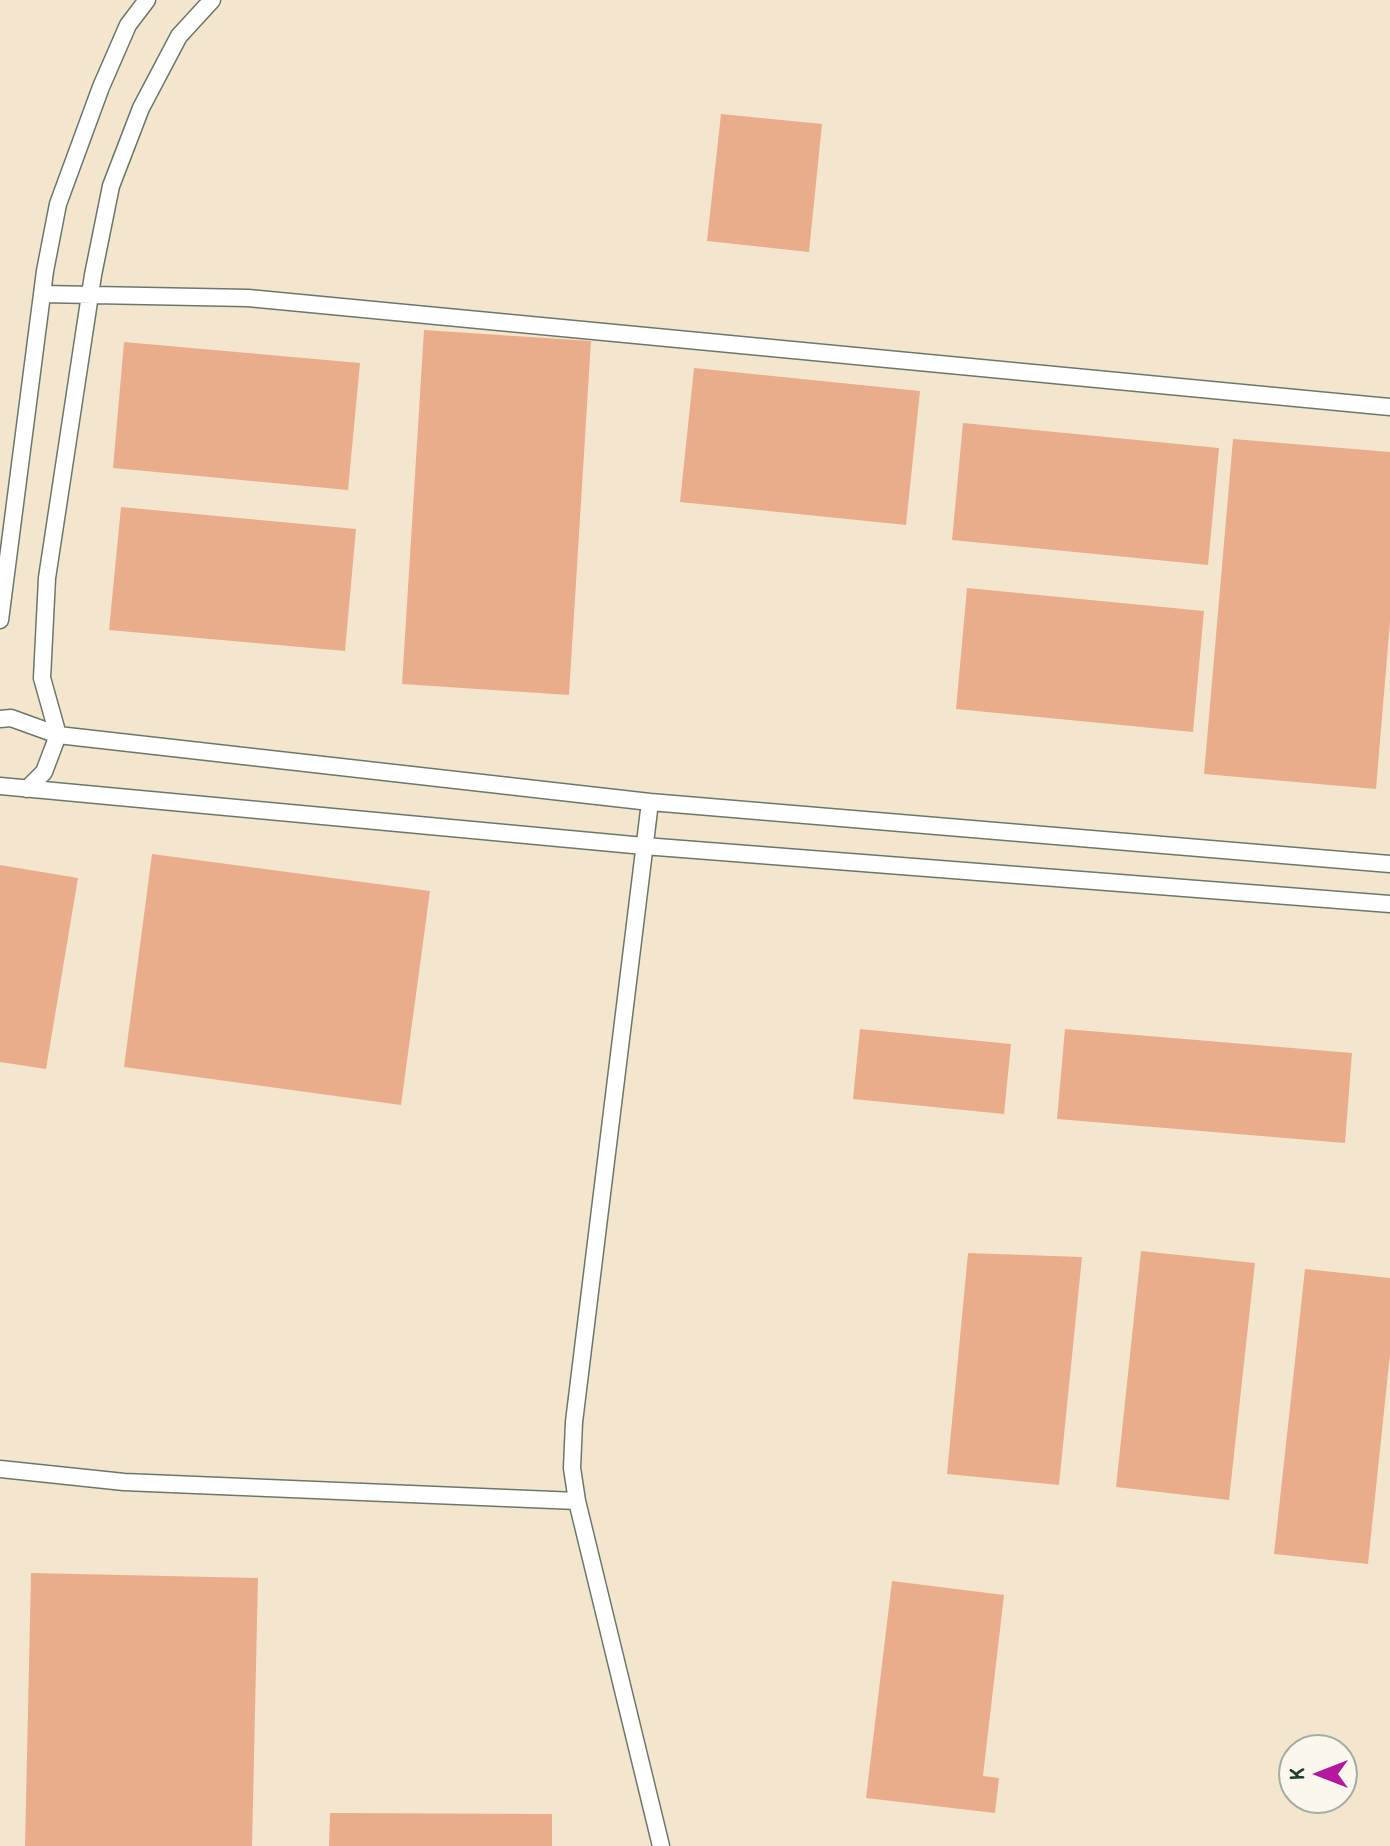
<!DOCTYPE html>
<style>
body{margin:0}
#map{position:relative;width:1390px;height:1846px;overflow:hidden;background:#f4e6ce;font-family:"Patrick Hand",sans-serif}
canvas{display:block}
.north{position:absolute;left:1278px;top:1734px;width:80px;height:80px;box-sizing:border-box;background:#fbf7ec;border:2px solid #a3ada2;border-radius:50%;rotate:270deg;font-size:22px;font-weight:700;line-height:32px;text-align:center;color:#1f3d34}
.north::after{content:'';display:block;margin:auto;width:28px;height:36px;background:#b5179e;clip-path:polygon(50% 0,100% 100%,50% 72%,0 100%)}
</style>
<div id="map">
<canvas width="1390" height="1846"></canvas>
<div class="north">K</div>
</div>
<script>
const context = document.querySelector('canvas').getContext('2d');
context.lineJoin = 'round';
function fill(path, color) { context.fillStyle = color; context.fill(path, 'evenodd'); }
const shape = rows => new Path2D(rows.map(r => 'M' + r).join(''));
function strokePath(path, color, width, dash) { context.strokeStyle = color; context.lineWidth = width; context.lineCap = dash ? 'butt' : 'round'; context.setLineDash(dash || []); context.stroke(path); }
fill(shape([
 [721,114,822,124,809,252,707,241],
 [424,330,591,341,569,695,402,684],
 [124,342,360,363,348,490,113,468],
 [694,368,920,391,906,525,680,502],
 [963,423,1219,448,1208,565,952,540],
 [1233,439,1390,452,1390,622,1376,789,1204,774],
 [121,507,356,529,345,651,109,630],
 [967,588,1204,611,1193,732,956,709],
 [152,854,430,891,401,1105,124,1067],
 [0,865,78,878,46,1069,0,1062],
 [860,1029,1011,1044,1004,1114,853,1099],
 [1065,1029,1352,1053,1345,1143,1057,1119],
 [1141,1251,1255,1263,1229,1500,1116,1487],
 [968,1253,1082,1257,1059,1485,947,1474],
 [1305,1269,1390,1278,1390,1354,1368,1564,1274,1554],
 [31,1573,258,1578,252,1846,25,1846],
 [892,1581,1004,1595,983,1776,999,1778,995,1813,866,1798],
 [330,1813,552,1814,552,1846,329,1846]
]), '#eaad8c');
const service = shape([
 [42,294,248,298,1390,407],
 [0,620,45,271,58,204,101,87,128,25,147,0],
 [0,719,11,718,58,735,650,802,1390,864],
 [0,786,644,846,1390,904],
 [27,789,44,772,58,735,42,678,47,578,93,275,111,186,141,108,179,36,212,0],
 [650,802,574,1422,572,1468,577,1501,661,1846],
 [0,1469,124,1482,577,1501]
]);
strokePath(service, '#6a786a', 19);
strokePath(service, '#fff', 16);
</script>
